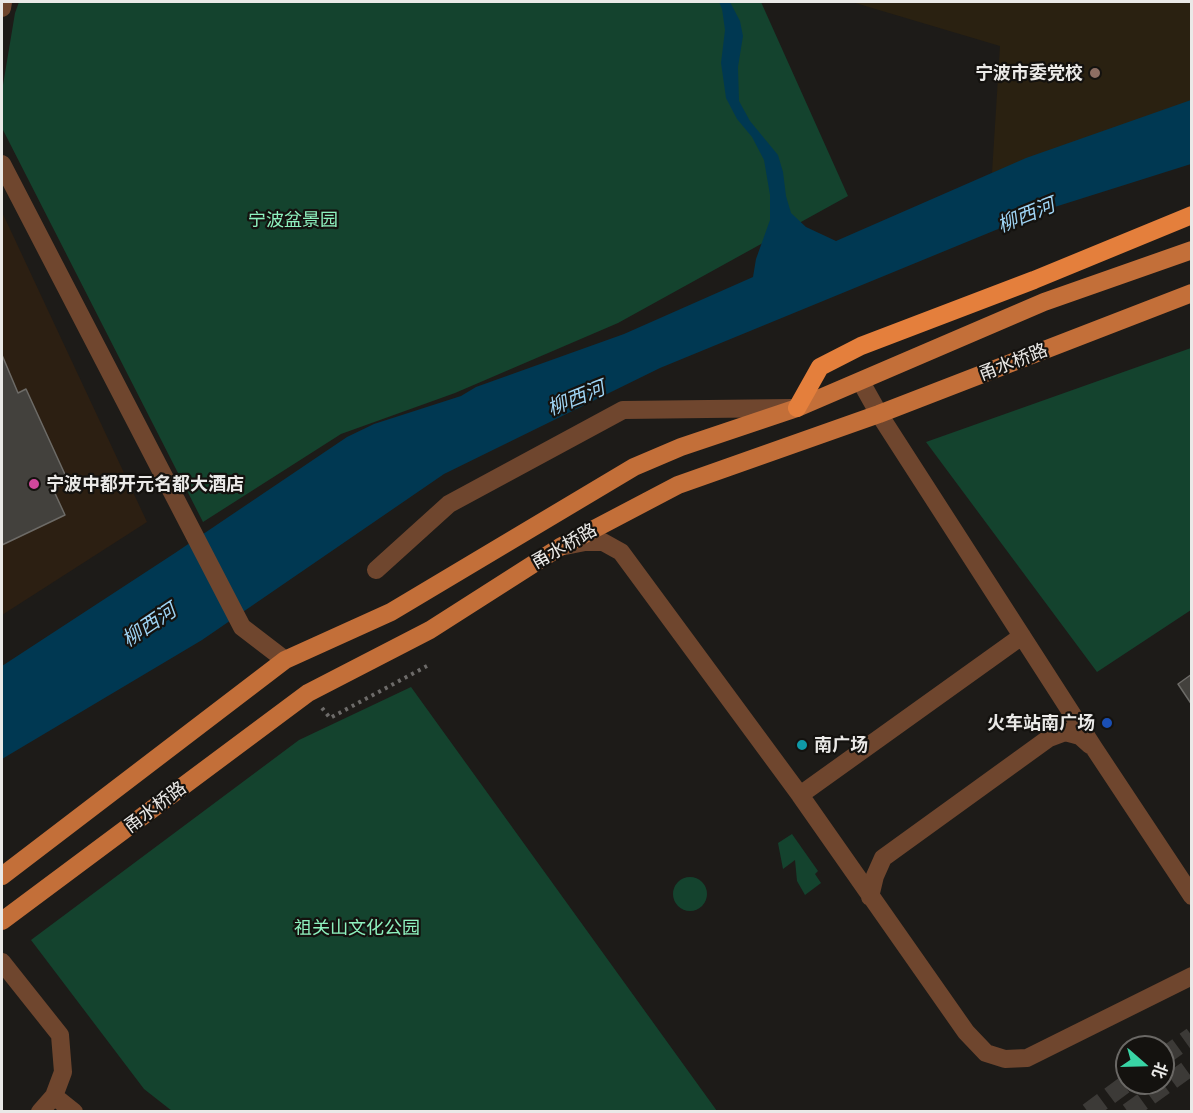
<!DOCTYPE html>
<meta charset="utf-8">
<style>
body{margin:0}
#map{position:relative;width:1193px;height:1113px;overflow:hidden;background:#1d1b18;font-family:Ubuntu,"Noto Sans SC",sans-serif}
canvas{display:block}
.frame{position:absolute;inset:0;border:3px solid #eae9e7;pointer-events:none}
.north{position:absolute;left:1115px;top:1035px;width:60px;height:60px;box-sizing:border-box;background:#14120f;border:2px solid #6a6865;border-radius:50%;rotate:110deg;font-size:16px;font-weight:700;line-height:24px;text-align:center;color:#eae9e7}
.north::after{content:'';display:block;margin:auto;width:21px;height:27px;background:#39d4a5;clip-path:polygon(50% 0,100% 100%,50% 72%,0 100%)}
</style>
<div id="map">
<canvas width="1193" height="1113"></canvas>
<div class="frame"></div>
<div class="north">北</div>
</div>
<script>
const context = document.querySelector('canvas').getContext('2d');
context.lineJoin = 'round';
function fill(path, color) { context.fillStyle = color; context.fill(path, 'evenodd'); }
const shape = rows => new Path2D(rows.map(r => 'M' + r).join(''));
function strokePath(path, color, width, dash) { context.strokeStyle = color; context.lineWidth = width; context.lineCap = dash ? 'butt' : 'round'; context.setLineDash(dash || []); context.stroke(path); }
function label(font, color, halo, rows, align = 'center') {
  context.font = font + ' Ubuntu,"Noto Sans SC",sans-serif'; context.lineWidth = 4.5; context.setLineDash([]); context.textBaseline = 'middle'; context.strokeStyle = halo; context.fillStyle = color; for (const [text, x, y, turn = 0] of rows) {
    context.save(); context.translate(x, y); context.rotate((+turn || 0) * Math.PI / 180); context.textAlign = isNaN(turn) ? turn : align; if (halo) context.strokeText(text, 0, 0); context.fillText(text, 0, 0); context.restore();
  }
}
fill(shape([
 [2,212,147,522,2,615]
]), '#2c1f12');
fill(shape([
 [852,2,1191,2,1191,101,992,173,1000,46]
]), '#2a2111');
fill(shape([
 [19,2,761,2,848,196,618,323,455,393,341,434,203,522,2,128,2,91,15,13],
 [1191,348,1191,610,1097,672,926,442],
 [411,687,717,1111,172,1111,144,1089,31,940,299,740],
 [792,834,818,871,815,874,821,883,805,895,797,881,795,860,783,869,778,843],
 '673 894a17 17 0 1 1 34 0a17 17 0 1 1-34 0Z'
]), '#14432e');
fill(shape([
 [719,2,730,2,740,21,743,36,738,67,739,101,750,121,778,155,783,172,786,196,791,213,806,227,836,241,1026,158,1191,100,1191,164,1042,211,660,368,444,474,202,640,2,759,2,666,175,553,347,437,374,424,461,396,476,387,624,334,753,277,756,259,770,220,770,195,764,160,752,137,737,119,726,98,721,63,725,30,722,9]
]), '#003852');
const building = shape([
 [2,355,18,393,26,389,68,481,53,489,65,515,2,545,2,355],
 [1192,674,1192,705,1178,684,1192,674]
]);
fill(building, '#43413d');
strokePath(building, '#6d6b67', 1.5);
strokePath(shape([
 [1163,1057,1192,1036],
 [1088,1112,1127,1083],
 [1128,1112,1192,1066]
]), '#3c3a37', 18, [18, 9]);
strokePath(shape([
 [322,708,330,718,427,666]
]), '#6d6b69', 4, [3, 4.5]);
strokePath(shape([
 [2,8,3,2],
 [2,164,242,627,285,660],
 [861,382,879,414,1094,748,1192,896],
 [565,546,585,542,603,542,621,552,800,795,966,1032,986,1053,1005,1059,1027,1058,1192,976],
 [376,570,449,504,623,410,792,408],
 [800,795,1022,636],
 [870,897,875,876,883,858,1049,738,1065,732,1080,736,1090,745],
 [2,962,60,1035,63,1072,54,1096,40,1112],
 [54,1096,74,1112]
]), '#6f462e', 18);
strokePath(shape([
 [2,876,285,660,391,612,634,467,681,447,797,408,1044,302,1192,250],
 [2,921,308,693,430,630,560,547,678,485,879,414,1192,293]
]), '#c36f39', 18);
strokePath(shape([
 [797,408,820,367,861,346,1034,280,1192,215]
]), '#e47f3c', 18);
for (const [x, y, r, color] of [
 [1095,73,6,"#8d6e63"],
 [34,484,6,"#d1479c"],
 [1107,723,6,"#1a4fb4"],
 [802,745,6,"#0f9aa8"]
]) { const dot = new Path2D(); dot.arc(x, y, r, 0, 2 * Math.PI); context.fillStyle = color; context.fill(dot); strokePath(dot, '#14120f', 2); }
label('bold 18px', '#eae9e7', '#14120f', [
 ["宁波市委党校",1083,73],
 ["宁波中都开元名都大酒店",46,484,"left"],
 ["火车站南广场",1095,723],
 ["南广场",814,745,"left"]
], 'right');
label('18px', '#8ef1be', '#14120f', [
 ["宁波盆景园",293,220],
 ["祖关山文化公园",357,928]
]);
label('18px', '#eae9e7', '#14120f', [
 ["甬水桥路",1013,362,-21],
 ["甬水桥路",564,546,-30],
 ["甬水桥路",155,807,-37]
]);
label('italic 20px', '#9ed3f3', '#14120f', [
 ["柳西河",1026,215,-22],
 ["柳西河",576,398,-22],
 ["柳西河",149,625,-34]
]);
</script>
